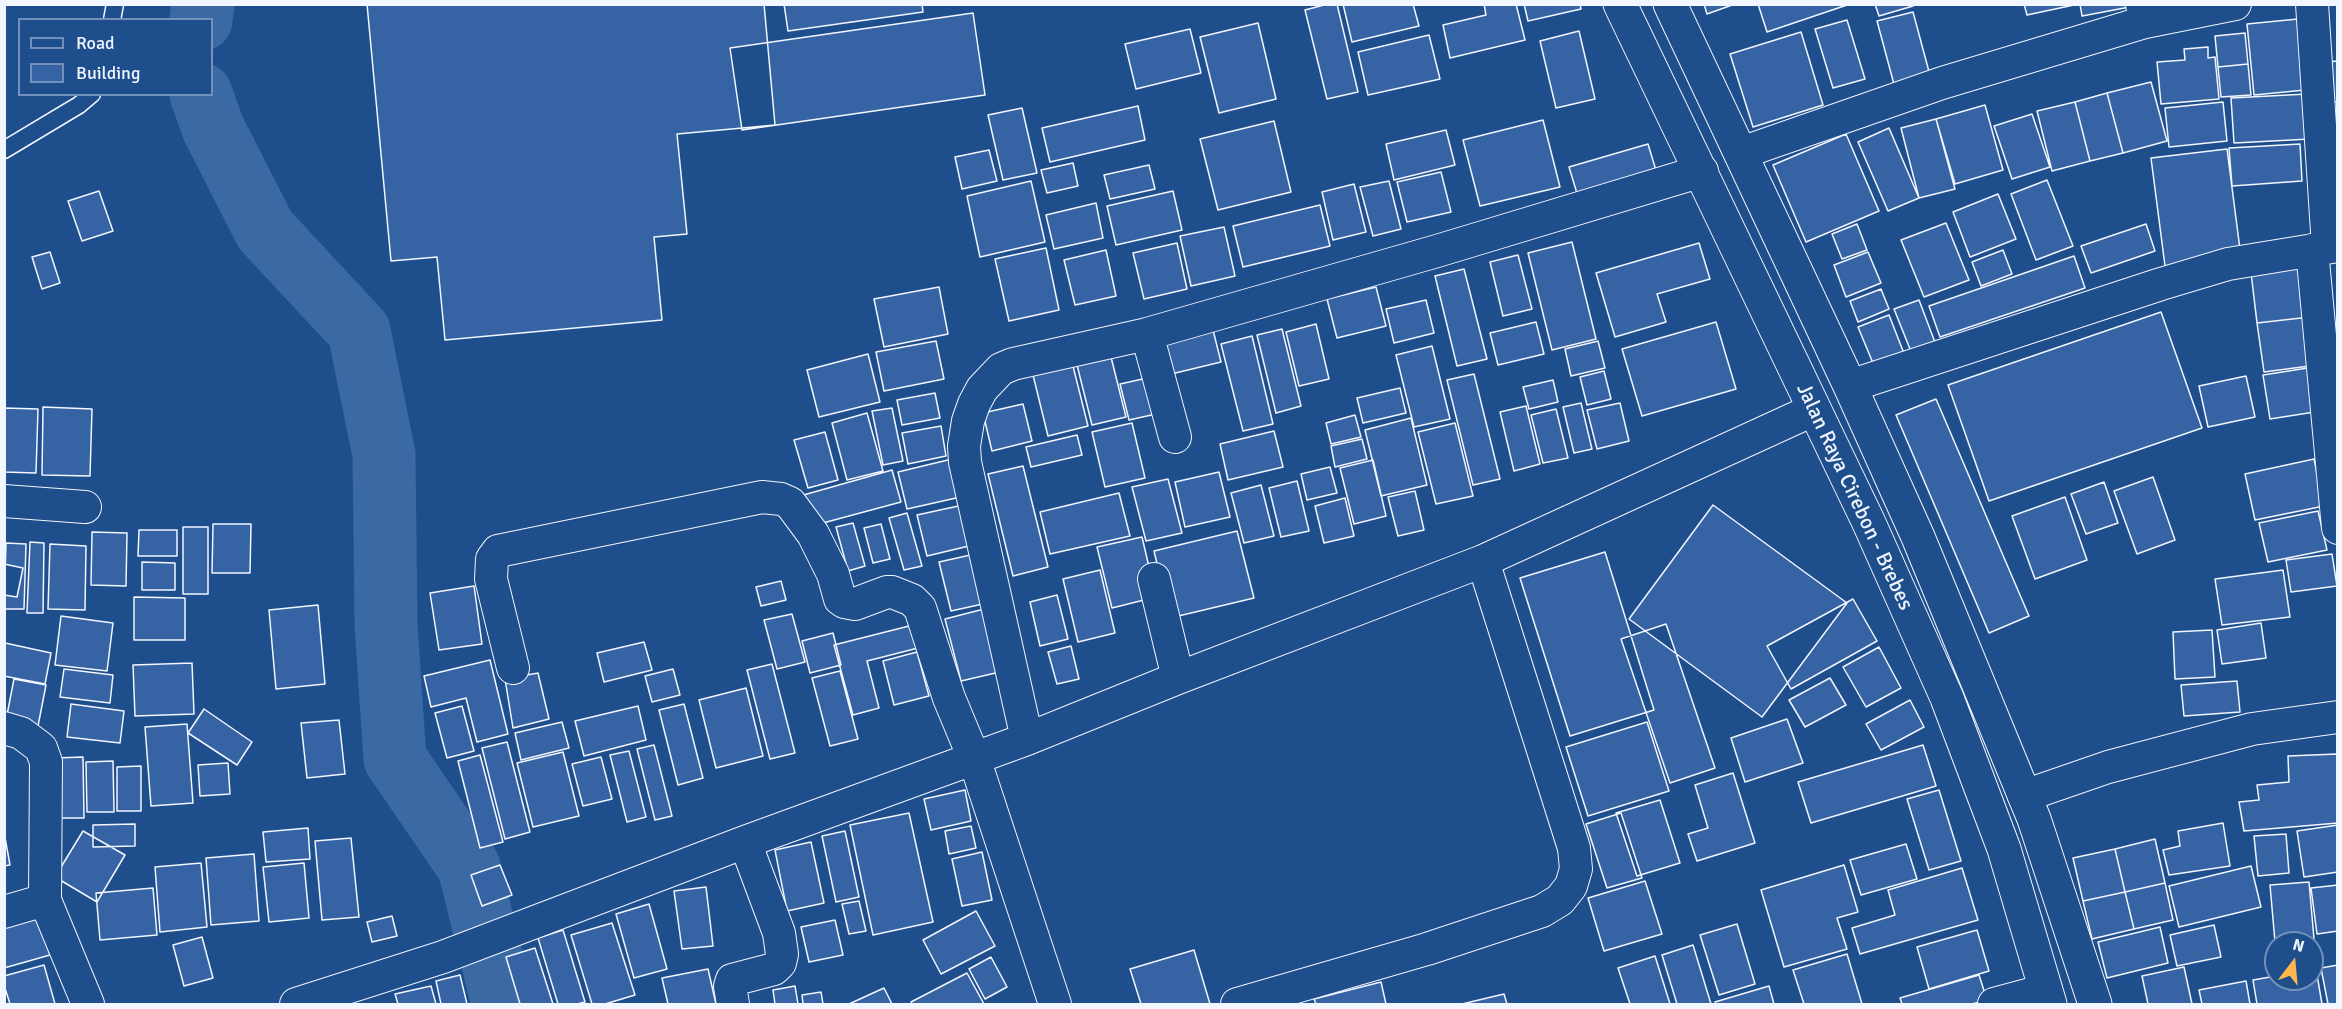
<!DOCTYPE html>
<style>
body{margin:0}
#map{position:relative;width:2342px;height:1009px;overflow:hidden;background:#1f4e8c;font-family:Signika,sans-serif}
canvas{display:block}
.frame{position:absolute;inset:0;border:6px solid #f2f6ff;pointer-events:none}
.legend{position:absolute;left:18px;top:18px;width:195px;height:78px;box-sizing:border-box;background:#1f4e8c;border:2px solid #7391ba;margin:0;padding:8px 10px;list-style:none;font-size:18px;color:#f2f6ff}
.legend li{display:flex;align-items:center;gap:12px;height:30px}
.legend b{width:30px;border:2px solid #7391ba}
.north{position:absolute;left:2264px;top:931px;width:60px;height:60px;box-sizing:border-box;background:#1f4e8c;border:2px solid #7391ba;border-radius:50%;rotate:16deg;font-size:16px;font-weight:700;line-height:24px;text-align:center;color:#f2f6ff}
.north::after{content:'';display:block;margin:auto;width:21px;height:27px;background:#ffb74d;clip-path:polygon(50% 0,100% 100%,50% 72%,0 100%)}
</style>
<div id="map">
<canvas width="2342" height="1009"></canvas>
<div class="frame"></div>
<ul class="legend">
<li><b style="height:8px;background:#1f4e8c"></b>Road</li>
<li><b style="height:16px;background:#3563a3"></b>Building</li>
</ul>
<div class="north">N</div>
</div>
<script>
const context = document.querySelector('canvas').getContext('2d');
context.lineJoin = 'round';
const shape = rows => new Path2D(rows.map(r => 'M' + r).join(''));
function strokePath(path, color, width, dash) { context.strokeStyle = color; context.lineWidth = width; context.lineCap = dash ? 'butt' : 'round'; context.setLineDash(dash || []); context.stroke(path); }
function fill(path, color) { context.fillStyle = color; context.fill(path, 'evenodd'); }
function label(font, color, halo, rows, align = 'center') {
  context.font = font + ' Signika,sans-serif'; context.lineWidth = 4.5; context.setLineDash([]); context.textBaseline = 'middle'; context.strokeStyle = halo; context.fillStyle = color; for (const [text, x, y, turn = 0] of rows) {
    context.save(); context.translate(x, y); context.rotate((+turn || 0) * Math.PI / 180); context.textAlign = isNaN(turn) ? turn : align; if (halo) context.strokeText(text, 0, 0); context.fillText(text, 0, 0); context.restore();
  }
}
strokePath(shape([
 [201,20,203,4],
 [201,94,213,128,265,230,359,331,384,455,386,624,395,759,469,867,503,1004]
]), '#3b69a3', 63);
const building = shape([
 [367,4,764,4,775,125,677,134,687,234,654,237,662,320,445,340,437,257,391,261,367,4],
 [784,4,922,4,923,12,788,31,784,4],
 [1328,4,1337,4,1358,92,1327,99,1305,10,1328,4],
 [1343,4,1413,4,1419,26,1352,42,1343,4],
 [1484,4,1516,4,1525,40,1450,58,1443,25,1486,15,1484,4],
 [1524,4,1580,4,1581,9,1528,21,1524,4],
 [1704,4,1735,4,1707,14,1704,4],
 [1758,4,1850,4,1767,32,1758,4],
 [1875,4,1913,4,1913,6,1879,16,1875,4],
 [2024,4,2074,4,2074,5,2027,15,2024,4],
 [2080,4,2135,4,2135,6,2082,16,2080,4],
 [1913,12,1931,79,1895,88,1877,21,1913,12],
 [973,13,985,95,742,130,730,48,973,13],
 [2298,19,2305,90,2254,95,2247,24,2298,19],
 [1847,20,1865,79,1833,88,1815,29,1847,20],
 [1258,23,1276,99,1219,113,1200,37,1258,23],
 [1190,29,1201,73,1136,89,1125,44,1190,29],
 [1579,31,1595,99,1556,108,1540,41,1579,31],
 [1801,32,1823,105,1753,127,1730,54,1801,32],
 [2245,33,2248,64,2218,67,2215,36,2245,33],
 [1429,35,1440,79,1368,95,1358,52,1429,35],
 [2208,47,2208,58,2215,57,2219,99,2161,104,2157,62,2185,60,2184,49,2208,47],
 [2338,61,2338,102,2327,102,2324,62,2338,61],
 [2248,64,2251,95,2221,97,2218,67,2248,64],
 [2151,82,2167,141,2123,153,2107,93,2151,82],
 [2107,93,2123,153,2090,161,2075,102,2107,93],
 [2307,94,2310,139,2234,143,2231,98,2307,94],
 [2075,102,2090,161,2052,171,2037,111,2075,102],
 [2223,102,2227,141,2169,147,2165,108,2223,102],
 [1985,105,2003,170,1955,184,1936,119,1985,105],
 [1138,106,1145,140,1050,162,1042,128,1138,106],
 [1022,108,1037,173,1003,180,988,115,1022,108],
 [2032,114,2050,167,2012,179,1994,126,2032,114],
 [1936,119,1955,189,1919,198,1901,128,1936,119],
 [1543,120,1560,187,1480,206,1463,140,1543,120],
 [1274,121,1291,192,1218,210,1200,139,1274,121],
 [1889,128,1919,198,1888,211,1858,142,1889,128],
 [1446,130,1455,165,1394,180,1386,144,1446,130],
 [1846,134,1879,211,1806,242,1773,165,1846,134],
 [1648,144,1658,177,1579,200,1569,167,1648,144],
 [2300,144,2302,181,2232,186,2229,148,2300,144],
 [2227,149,2241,257,2165,266,2151,158,2227,149],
 [989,150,997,181,962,189,955,157,989,150],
 [1073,163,1078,186,1047,193,1041,170,1073,163],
 [1149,165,1155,189,1110,199,1104,175,1149,165],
 [1441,172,1451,212,1407,222,1397,182,1441,172],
 [2047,180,2073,246,2036,260,2011,194,2047,180],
 [1031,181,1045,242,980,257,967,196,1031,181],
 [1389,181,1401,229,1373,236,1360,187,1389,181],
 [1354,184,1366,232,1333,240,1322,192,1354,184],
 [99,191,113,231,82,241,68,201,99,191],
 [1173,191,1182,230,1116,245,1107,206,1173,191],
 [1998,194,2016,239,1970,257,1953,212,1998,194],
 [1096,203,1103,238,1054,249,1046,215,1096,203],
 [1320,205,1330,246,1243,267,1233,226,1320,205],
 [1946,223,1969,280,1924,297,1901,240,1946,223],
 [1857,224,1867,250,1842,259,1832,234,1857,224],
 [2146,224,2155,251,2091,273,2081,246,2146,224],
 [1224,227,1235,276,1191,286,1180,236,1224,227],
 [1572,242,1596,339,1552,350,1528,253,1572,242],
 [1177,243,1187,289,1144,299,1133,253,1177,243],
 [1699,243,1710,279,1657,294,1666,322,1615,337,1596,273,1699,243],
 [1046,248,1059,310,1009,321,995,259,1046,248],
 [1106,250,1116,296,1075,305,1064,260,1106,250],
 [2003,250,2012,274,1981,286,1972,262,2003,250],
 [50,252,60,283,42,289,32,257,50,252],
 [1868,252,1881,283,1846,297,1834,265,1868,252],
 [1518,255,1532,309,1503,316,1490,262,1518,255],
 [2074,256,2085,288,1940,337,1929,306,2074,256],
 [2303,258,2310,317,2257,323,2250,264,2303,258],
 [1464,269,1487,359,1457,366,1435,276,1464,269],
 [939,287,948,334,884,347,874,299,939,287],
 [1376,287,1386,326,1337,338,1327,299,1376,287],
 [1881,289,1889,309,1858,322,1850,301,1881,289],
 [1426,300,1434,333,1394,343,1386,309,1426,300],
 [1919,300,1936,345,1912,354,1894,309,1919,300],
 [2161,312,2202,428,1989,501,1948,385,2161,312],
 [1889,315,1905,356,1875,368,1858,327,1889,315],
 [2310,317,2317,365,2264,372,2257,323,2310,317],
 [1536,322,1544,354,1498,365,1490,333,1536,322],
 [1716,322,1736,389,1642,416,1622,349,1716,322],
 [1316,324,1329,379,1299,386,1286,332,1316,324],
 [1282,329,1301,406,1276,413,1257,335,1282,329],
 [1213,330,1221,362,1167,375,1159,343,1213,330],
 [1252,336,1273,424,1243,431,1221,344,1252,336],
 [936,341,944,379,884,391,876,352,936,341],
 [1598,341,1605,368,1571,376,1565,349,1598,341],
 [1432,346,1450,419,1414,427,1396,355,1432,346],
 [1110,353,1126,417,1092,425,1076,361,1110,353],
 [868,354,880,402,819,417,807,370,868,354],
 [1072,362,1088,426,1048,436,1032,371,1072,362],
 [2314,367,2321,411,2270,419,2263,375,2314,367],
 [1604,371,1611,399,1587,405,1580,377,1604,371],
 [1474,374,1500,479,1473,485,1447,380,1474,374],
 [1156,376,1165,412,1129,420,1120,384,1156,376],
 [2246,376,2255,417,2208,427,2199,386,2246,376],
 [1553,380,1558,402,1529,409,1523,387,1553,380],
 [1400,388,1406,413,1363,423,1357,398,1400,388],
 [935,393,940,418,902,425,897,400,935,393],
 [1936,399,2029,616,1989,633,1896,415,1936,399],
 [1581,403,1592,449,1574,453,1563,407,1581,403],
 [1620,403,1629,441,1597,449,1587,410,1620,403],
 [1023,404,1032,441,992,451,983,413,1023,404],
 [1526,406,1540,464,1514,471,1500,412,1526,406],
 [43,407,92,409,90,476,42,475,43,407],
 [4,408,38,409,36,473,4,472,4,408],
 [892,408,903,461,883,465,872,411,892,408],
 [1556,409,1568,458,1543,463,1531,415,1556,409],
 [867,413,883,471,847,480,832,423,867,413],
 [1355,415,1361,437,1331,444,1326,423,1355,415],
 [1411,418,1427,485,1381,496,1365,430,1411,418],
 [1132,423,1145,478,1105,487,1092,432,1132,423],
 [1455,423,1473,496,1436,504,1418,432,1455,423],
 [941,426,946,456,908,464,902,433,941,426],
 [1274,431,1283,467,1228,480,1220,444,1274,431],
 [825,432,838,480,808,488,794,440,825,432],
 [1077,435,1082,455,1031,467,1026,447,1077,435],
 [1362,439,1367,459,1335,467,1331,446,1362,439],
 [956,458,965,496,907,509,898,472,956,458],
 [2314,459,2324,506,2255,520,2245,474,2314,459],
 [1373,460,1386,516,1354,524,1340,468,1373,460],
 [1023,466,1048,567,1013,576,988,474,1023,466],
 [1330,467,1337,493,1307,500,1301,474,1330,467],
 [892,470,901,502,808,527,800,496,892,470],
 [1219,472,1230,517,1185,527,1175,482,1219,472],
 [2153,477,2175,540,2137,554,2114,491,2153,477],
 [1168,479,1182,533,1146,541,1132,487,1168,479],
 [1297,481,1309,531,1281,537,1269,488,1297,481],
 [2104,482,2118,523,2086,534,2071,494,2104,482],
 [1261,485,1274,536,1244,543,1231,493,1261,485],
 [1415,491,1424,530,1398,536,1388,497,1415,491],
 [1119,493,1130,536,1050,554,1040,512,1119,493],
 [2065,497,2087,560,2035,579,2012,516,2065,497],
 [1345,498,1354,536,1324,543,1315,506,1345,498],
 [963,505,973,545,927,556,917,515,963,505],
 [1713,505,1847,603,1762,717,1629,619,1713,505],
 [2318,511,2327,550,2268,562,2259,523,2318,511],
 [907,513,922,566,904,570,889,518,907,513],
 [853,523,865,566,848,571,836,527,853,523],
 [213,524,251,524,250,573,212,573,213,524],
 [881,524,890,559,873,563,864,528,881,524],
 [183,527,208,527,208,594,183,594,183,527],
 [139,530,177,530,177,556,138,556,139,530],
 [1237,531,1254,598,1170,618,1154,551,1237,531],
 [92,532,127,533,126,586,91,585,92,532],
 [1142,537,1156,597,1112,608,1097,547,1142,537],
 [30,542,44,543,43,613,27,613,30,542],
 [6,543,26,544,24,609,4,609,6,543],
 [50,544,86,546,85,610,48,609,50,544],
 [1605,552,1654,710,1570,736,1520,578,1605,552],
 [975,554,987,603,951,611,939,562,975,554],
 [2332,554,2337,586,2291,592,2286,560,2332,554],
 [142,562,175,563,175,590,142,590,142,562],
 [4,564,23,568,17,597,4,595,4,564],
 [1100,570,1115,633,1078,642,1063,579,1100,570],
 [2283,570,2290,617,2222,625,2215,579,2283,570],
 [781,581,786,600,761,606,756,587,781,581],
 [474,586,482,644,439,650,430,593,474,586],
 [1057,595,1068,639,1040,646,1030,602,1057,595],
 [134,597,185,598,185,640,134,640,134,597],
 [1853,599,1877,641,1791,689,1767,646,1853,599],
 [318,605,325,684,276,689,269,610,318,605],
 [988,608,1004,671,961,681,945,619,988,608],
 [792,614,805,662,777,669,764,620,792,614],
 [61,616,113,623,107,671,55,665,61,616],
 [2261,623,2266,658,2222,664,2217,630,2261,623],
 [917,624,922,647,867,661,879,708,853,715,834,645,917,624],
 [1666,624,1715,768,1670,783,1621,639,1666,624],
 [2212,630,2215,677,2175,679,2173,632,2212,630],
 [833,633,841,665,810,673,802,641,833,633],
 [644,642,652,670,604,682,597,653,644,642],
 [5,643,51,653,45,684,4,676,5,643],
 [1071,646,1079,679,1057,684,1048,652,1071,646],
 [1879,647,1901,688,1866,707,1843,667,1879,647],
 [917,652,929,696,894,705,883,661,917,652],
 [490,660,508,734,477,742,466,698,431,707,424,676,490,660],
 [192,663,194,714,135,716,133,665,192,663],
 [772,664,795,753,770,759,747,670,772,664],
 [64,669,113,675,110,703,60,697,64,669],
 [673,669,680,695,652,702,645,676,673,669],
 [840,671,858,739,830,746,812,678,840,671],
 [538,673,549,719,513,728,505,679,538,673],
 [1830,678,1846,705,1805,727,1789,700,1830,678],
 [14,679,46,685,38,726,6,720,14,679],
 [2237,681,2240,712,2184,716,2181,685,2237,681],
 [746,688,763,756,716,768,699,700,746,688],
 [1910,700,1924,727,1881,750,1866,724,1910,700],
 [71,704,124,711,120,743,67,737,71,704],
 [684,704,703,778,678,785,659,710,684,704],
 [462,706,474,751,447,758,435,713,462,706],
 [638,706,646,740,584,756,575,721,638,706],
 [204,709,252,742,237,765,188,733,204,709],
 [1787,719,1803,763,1745,782,1731,738,1787,719],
 [339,720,345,774,307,778,301,723,339,720],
 [562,722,569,748,521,760,515,733,562,722],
 [1647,722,1669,791,1588,816,1566,747,1647,722],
 [187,724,193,803,151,806,145,727,187,724],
 [507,742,530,832,505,839,482,748,507,742],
 [654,745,672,816,655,820,637,749,654,745],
 [1923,745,1936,786,1811,823,1798,782,1923,745],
 [629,751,646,817,627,822,610,755,629,751],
 [563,752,579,816,533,827,517,763,563,752],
 [2337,754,2338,823,2244,831,2239,802,2259,800,2257,785,2289,782,2288,756,2337,754],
 [480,755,503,842,480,848,458,761,480,755],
 [83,757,84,818,57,818,55,758,83,757],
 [601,757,612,799,583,806,572,764,601,757],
 [113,761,114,812,87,812,86,762,113,761],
 [228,763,230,794,200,796,198,765,228,763],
 [141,766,141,811,117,811,117,767,141,766],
 [1733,773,1755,843,1697,861,1688,834,1708,828,1695,785,1733,773],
 [965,790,971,821,931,830,924,799,965,790],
 [1939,790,1961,861,1929,870,1907,799,1939,790],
 [1660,800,1680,863,1637,876,1616,813,1660,800],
 [909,813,933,922,873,935,850,825,909,813],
 [1621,813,1642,878,1607,888,1586,824,1621,813],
 [2223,823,2230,866,2169,875,2163,850,2180,846,2178,831,2223,823],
 [135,824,135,846,93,847,93,825,135,824],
 [2338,825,2338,872,2304,877,2297,831,2338,825],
 [971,826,976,848,949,854,945,831,971,826],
 [308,828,310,859,266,862,263,832,308,828],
 [83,831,125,855,97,902,55,877,83,831],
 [845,831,859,897,836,902,822,836,845,831],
 [4,832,10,865,4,866,4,832],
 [2286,834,2289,873,2258,876,2254,836,2286,834],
 [351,838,359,917,322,920,315,841,351,838],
 [2155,839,2165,883,2125,892,2115,849,2155,839],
 [811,842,824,903,787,911,775,850,811,842],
 [1906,844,1917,879,1861,895,1850,860,1906,844],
 [2115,849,2125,892,2083,901,2073,858,2115,849],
 [982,852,992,900,962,906,952,859,982,852],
 [254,854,259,921,211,925,206,858,254,854],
 [201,863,207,927,160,932,155,867,201,863],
 [304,863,309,918,269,922,263,867,304,863],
 [500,865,512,895,482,906,471,875,500,865],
 [1844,865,1858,912,1837,918,1847,949,1784,967,1761,890,1844,865],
 [2251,866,2261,907,2179,927,2169,886,2251,866],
 [1962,868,1978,920,1860,954,1852,928,1895,915,1888,890,1962,868],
 [1645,881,1662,934,1604,951,1588,898,1645,881],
 [2309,882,2314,939,2275,942,2270,885,2309,882],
 [2165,883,2173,920,2134,929,2125,892,2165,883],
 [2338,885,2338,931,2317,934,2311,888,2338,885],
 [706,887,713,946,682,949,674,891,706,887],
 [153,888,157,935,100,940,96,893,153,888],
 [2125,892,2134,929,2092,939,2083,901,2125,892],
 [859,901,866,931,849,934,842,904,859,901],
 [649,904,667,969,634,978,616,914,649,904],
 [976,911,995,946,941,974,923,940,976,911],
 [392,916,397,936,372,942,367,922,392,916],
 [39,917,50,955,4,968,4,927,39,917],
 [835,920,843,955,809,962,801,927,835,920],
 [612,923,635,995,605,1004,592,1004,571,935,612,923],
 [1737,924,1755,984,1719,995,1700,935,1737,924],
 [2214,925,2221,957,2177,966,2170,935,2214,925],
 [2160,927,2168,963,2107,978,2098,942,2160,927],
 [563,930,585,1002,577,1004,558,1004,538,938,563,930],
 [1977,930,1989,971,1929,989,1917,947,1977,930],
 [202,937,213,978,184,986,173,945,202,937],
 [1693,945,1711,1004,1677,1004,1662,955,1693,945],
 [535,948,553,1004,520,1004,506,957,535,948],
 [1194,950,1210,1004,1141,1004,1130,969,1194,950],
 [1847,954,1862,1004,1804,1004,1793,970,1847,954],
 [1655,956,1670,1004,1630,1004,1618,968,1655,956],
 [991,957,1007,987,985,999,969,969,991,957],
 [44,965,55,1004,10,1004,4,985,4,976,44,965],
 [2338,965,2338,1004,2328,1004,2321,968,2338,965],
 [2184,967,2192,1004,2148,1004,2142,976,2184,967],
 [708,969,716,1004,668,1004,662,978,708,969],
 [2312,969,2316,969,2322,1004,2257,1004,2253,980,2276,976,2276,979,2312,979,2312,969],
 [967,973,984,1004,912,1004,911,1002,967,973],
 [460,975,467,1004,441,1004,436,981,460,975],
 [1979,975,1987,1000,1972,1004,1902,1004,1900,998,1979,975],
 [2246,981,2250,1004,2202,1004,2199,990,2246,981],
 [1381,982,1386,1004,1316,1004,1314,999,1381,982],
 [431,986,436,1004,398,1004,395,994,431,986],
 [795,986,798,1004,775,1004,773,990,795,986],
 [1769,986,1774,1004,1716,1004,1715,1002,1769,986],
 [884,988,892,1004,849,1004,884,988],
 [821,992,823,1004,803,1004,802,995,821,992],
 [1504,994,1507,1004,1462,1004,1504,994]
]);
fill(building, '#3563a3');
strokePath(building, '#f2f6ff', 1.5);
const lane = shape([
 [112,20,115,4],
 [4,150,79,105,92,94]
]);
const street = shape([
 [2142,4,2145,22,2235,4],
 [2312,4,2328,247],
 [1741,153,1942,83,2145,22],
 [2312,250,2338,528],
 [1147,334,1175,437],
 [1850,386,2161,284,2228,264,2338,246],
 [4,501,85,507],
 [1154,579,1178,678],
 [513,668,491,579,492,559,498,551,762,497,781,499,790,503,813,534,833,574,840,599,844,602,855,604,887,592,892,592,912,600,920,608,949,698,974,758,1055,1004],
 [4,728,21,733,41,748,46,762,45,900,88,1004],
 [1027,739,965,462,964,446,968,421,974,404,982,389,1001,369,1013,364,1147,334,1437,251,1702,171],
 [2024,796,2108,767,2252,729,2338,717],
 [4,912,45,900],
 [296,1004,443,957,745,842,1027,739,1178,678,1483,561,1813,410],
 [733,1004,730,986,732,980,774,969,780,963,782,954,779,933,745,842],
 [1237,1004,1427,949,1542,911,1560,900,1571,886,1576,869,1574,848,1483,561],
 [1994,1004,2046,990]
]);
const highway = shape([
 [1620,4,1869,523,1947,698,2004,849,2050,1004],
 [1670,4,1850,386,1918,537,2034,819,2095,1004]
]);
strokePath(lane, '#f2f6ff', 19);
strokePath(street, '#f2f6ff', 34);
strokePath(highway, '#f2f6ff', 35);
strokePath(lane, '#1f4e8c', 16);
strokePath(street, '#1f4e8c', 32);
strokePath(highway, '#1f4e8c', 33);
label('21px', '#f2f6ff', '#1f4e8c', [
 ["Jalan Raya Cirebon - Brebes",1854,497,65]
]);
</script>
